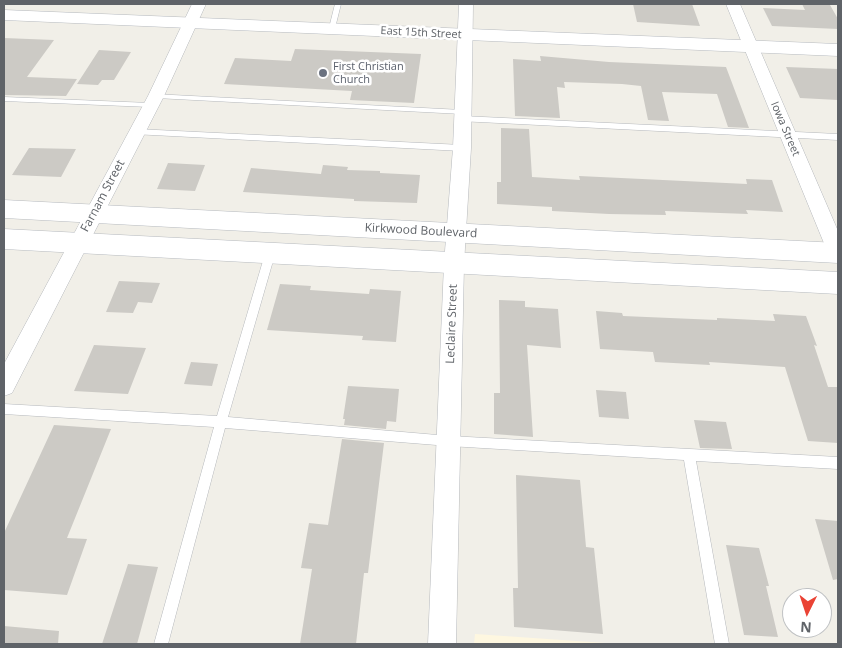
<!DOCTYPE html>
<style>
body{margin:0}
#map{position:relative;width:842px;height:648px;overflow:hidden;background:#f1efe8;font-family:"Open Sans",sans-serif}
canvas{display:block}
.frame{position:absolute;inset:0;border:5px solid #5f6368;pointer-events:none}
.north{position:absolute;left:782px;top:588px;width:50px;height:50px;box-sizing:border-box;background:#fff;border:1px solid #bfc1c3;border-radius:50%;rotate:184deg;font-size:14px;font-weight:700;line-height:20px;text-align:center;color:#5f6368}
.north::after{content:'';display:block;margin:auto;width:18px;height:22px;background:#ea4335;clip-path:polygon(50% 0,100% 100%,50% 72%,0 100%)}
</style>
<div id="map">
<canvas width="842" height="648"></canvas>
<div class="frame"></div>
<div class="north">N</div>
</div>
<script>
const context = document.querySelector('canvas').getContext('2d');
context.lineJoin = 'round';
function fill(path, color) { context.fillStyle = color; context.fill(path, 'evenodd'); }
const shape = rows => new Path2D(rows.map(r => 'M' + r).join(''));
function strokePath(path, color, width, dash) { context.strokeStyle = color; context.lineWidth = width; context.lineCap = dash ? 'butt' : 'round'; context.setLineDash(dash || []); context.stroke(path); }
function label(font, color, halo, rows, align = 'center') {
  context.font = font + ' "Open Sans",sans-serif'; context.lineWidth = 5; context.setLineDash([]); context.textBaseline = 'middle'; context.strokeStyle = halo; context.fillStyle = color; for (const [text, x, y, turn = 0] of rows) {
    context.save(); context.translate(x, y); context.rotate((+turn || 0) * Math.PI / 180); context.textAlign = isNaN(turn) ? turn : align; if (halo) context.strokeText(text, 0, 0); context.fillText(text, 0, 0); context.restore();
  }
}
fill(shape([
 [475,634,620,644,474,644]
]), '#fef7e0');
fill(shape([
 [633,4,692,4,700,26,637,22],
 [802,4,830,5,838,19,838,29,772,26,763,8,805,10],
 [4,38,54,40,27,77,77,79,66,96,4,95],
 [295,49,421,54,414,103,350,100,352,91,224,84,235,58,291,61],
 [99,50,131,52,114,80,102,80,98,85,77,84],
 [540,56,609,62,726,67,749,128,728,127,717,94,662,92,669,121,648,120,641,86,622,84,564,82,565,88,557,87,560,118,515,116,513,59,541,61],
 [786,67,838,69,838,100,800,98],
 [501,128,529,129,532,177,580,180,579,176,747,184,746,179,772,180,783,212,746,210,748,214,665,211,666,215,609,214,552,211,552,207,497,204,497,182,501,182],
 [29,148,76,149,61,177,12,175],
 [168,163,205,165,195,191,157,189],
 [323,165,348,167,347,170,380,171,380,173,420,175,417,203,354,201,354,199,243,192,251,168,321,174],
 [119,281,160,283,152,303,138,302,133,313,106,312],
 [280,284,311,286,310,290,369,294,370,289,401,291,396,342,362,340,363,336,267,330],
 [499,300,525,301,525,307,558,309,561,348,527,345,533,437,494,434,494,393,500,393],
 [596,311,622,313,623,316,717,320,717,318,775,321,773,314,806,316,817,346,814,345,828,387,838,387,838,443,808,441,785,367,709,362,710,365,655,362,653,352,600,349],
 [94,345,146,348,128,394,74,391],
 [191,362,218,364,212,386,184,384],
 [348,386,399,389,396,422,387,421,386,429,344,425,345,419,343,419],
 [596,390,626,392,629,419,599,417],
 [694,420,726,422,732,449,700,448],
 [54,425,111,429,67,538,87,539,67,595,4,590,4,533],
 [342,439,384,443,368,573,364,573,356,644,300,644,312,569,301,568,309,523,328,525],
 [516,475,580,480,586,547,594,548,603,634,514,627,513,588,518,588],
 [815,519,838,521,838,579,833,580],
 [726,545,759,548,769,586,766,586,778,637,744,635],
 [128,564,158,567,137,644,102,644],
 [4,626,59,631,58,644,4,644]
]), '#cccac5');
const lane = shape([
 [335,4,341,4,335,28,332,30,329,28,335,4],
 [153,94,462,110,466,112,462,114,156,98,153,98,153,94],
 [4,97,150,103,154,105,150,107,4,101,4,97],
 [462,116,838,134,838,140,459,121,458,119,462,116],
 [136,129,462,145,466,148,462,151,133,134,132,132,136,129],
 [270,250,275,254,228,417,449,436,838,457,838,469,696,461,729,644,715,644,684,460,449,446,225,428,168,644,154,644,214,427,4,414,4,404,217,416,265,254,270,250]
]);
const street = shape([
 [192,4,206,4,164,96,12,393,4,396,4,364,148,96,192,4],
 [459,4,473,4,471,148,464,264,456,644,428,644,444,264,453,148,459,4],
 [726,4,740,4,838,231,838,261,831,258,828,253,726,4]
]);
const secondary = shape([
 [4,10,838,44,838,56,4,20,4,10],
 [4,200,838,243,838,263,4,218,4,200],
 [4,229,838,272,838,294,4,249,4,229]
]);
strokePath(lane, '#b5b8bc', 1);
strokePath(street, '#b5b8bc', 1);
strokePath(secondary, '#b6babf', 1);
fill(lane, '#fff');
fill(street, '#fff');
fill(secondary, '#fff');
for (const [x, y, r, color] of [
 [323,73,5,"#6b7280"]
]) { const dot = new Path2D(); dot.arc(x, y, r, 0, 2 * Math.PI); context.fillStyle = color; context.fill(dot); strokePath(dot, '#fff', 2); }
label('11px', '#5f6368', '#fff', [
 ["East 15th Street",421,33,3],
 ["Iowa Street",785,129,67]
]);
label('11px', '#5b616d', '#fff', [
 ["First Christian",333,67],
 ["Church",333,80]
], 'left');
label('12px', '#5f6368', '#fff', [
 ["Farnam Street",103,196,-62],
 ["Kirkwood Boulevard",421,231,3],
 ["Leclaire Street",452,324,-88]
]);
</script>
